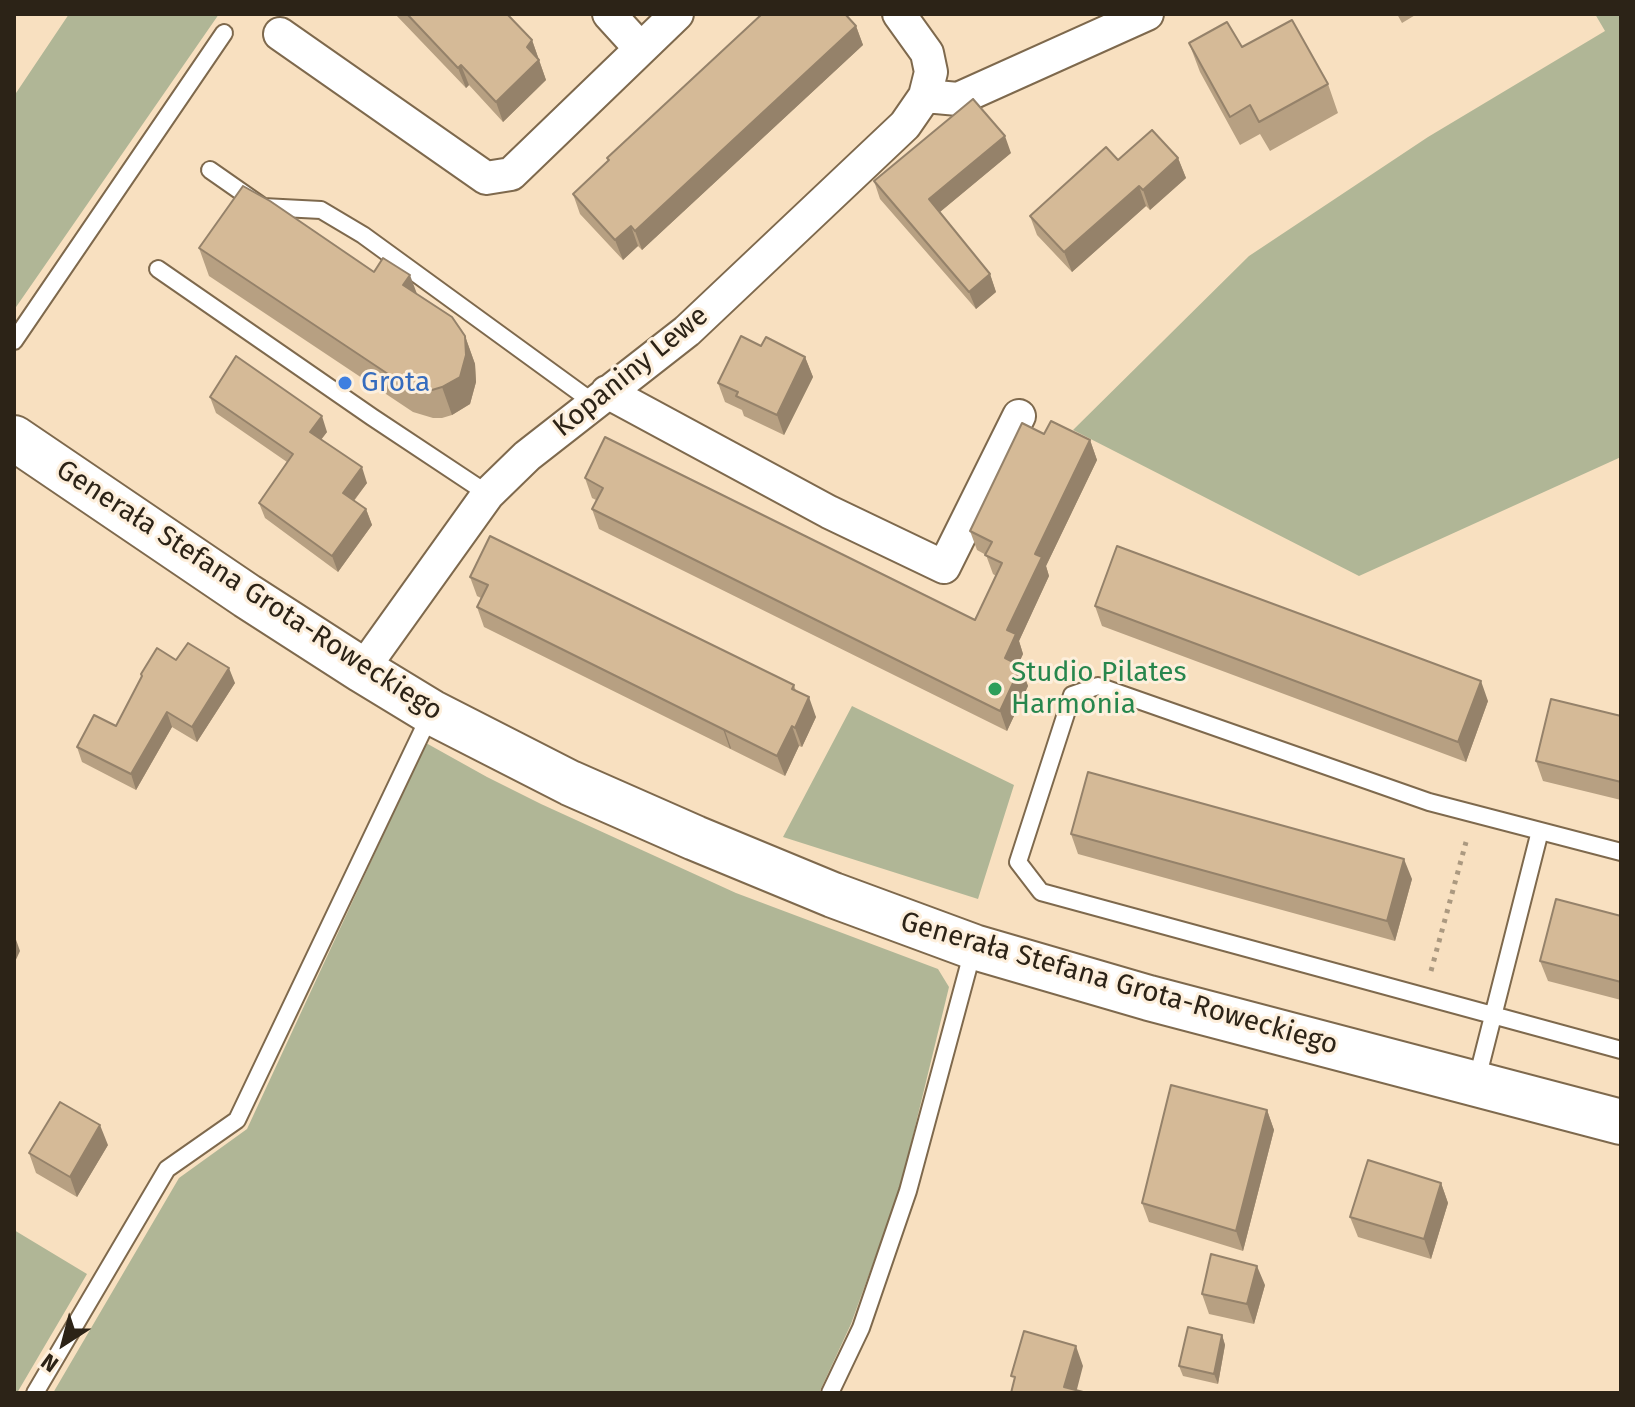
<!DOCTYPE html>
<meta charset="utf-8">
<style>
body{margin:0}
#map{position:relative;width:1635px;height:1407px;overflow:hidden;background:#f8e0c0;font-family:"Fira Sans",sans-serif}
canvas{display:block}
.frame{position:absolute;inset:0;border:16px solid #2c2317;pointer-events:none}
.north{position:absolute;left:24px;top:1303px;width:80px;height:80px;-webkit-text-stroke:6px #fdefdc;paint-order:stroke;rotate:216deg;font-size:22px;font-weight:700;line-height:32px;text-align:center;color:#2c2317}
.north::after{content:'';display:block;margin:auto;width:28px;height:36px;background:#2c2317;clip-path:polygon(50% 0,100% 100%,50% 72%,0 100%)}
</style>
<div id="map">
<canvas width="1635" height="1407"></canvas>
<div class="frame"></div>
<div class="north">N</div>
</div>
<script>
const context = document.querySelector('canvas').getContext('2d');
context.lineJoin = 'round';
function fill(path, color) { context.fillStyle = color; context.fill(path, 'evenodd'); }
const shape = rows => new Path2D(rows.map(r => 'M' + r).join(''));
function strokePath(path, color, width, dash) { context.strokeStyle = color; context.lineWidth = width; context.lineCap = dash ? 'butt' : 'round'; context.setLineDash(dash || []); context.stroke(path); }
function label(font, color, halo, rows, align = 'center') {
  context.font = font + ' "Fira Sans",sans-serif'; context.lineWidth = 6; context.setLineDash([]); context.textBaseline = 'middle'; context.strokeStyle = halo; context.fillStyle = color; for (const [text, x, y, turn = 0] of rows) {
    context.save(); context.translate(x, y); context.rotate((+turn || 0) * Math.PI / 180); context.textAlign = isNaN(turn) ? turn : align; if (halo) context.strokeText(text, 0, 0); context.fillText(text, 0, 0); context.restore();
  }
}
fill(shape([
 [69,14,219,14,14,310,14,96],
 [1595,14,1621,14,1621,457,1359,576,1073,430,1249,256,1428,137,1605,31],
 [852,706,1014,785,978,899,783,837],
 [426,743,487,777,541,804,736,893,938,969,949,987,900,1189,851,1324,819,1393,53,1393,179,1178,247,1129],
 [14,1230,87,1274,17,1393,14,1393]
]), '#b0b696');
const lane = shape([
 [210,170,263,207,321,210,363,235,594,403],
 [158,269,372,417,488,494],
 [14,341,224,33],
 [1621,852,1429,802,1098,686,1072,695,1018,862,1041,892,1621,1050],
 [1476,1083,1540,831],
 [35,1393,167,1169,237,1120,431,713],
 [830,1393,861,1328,908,1191,973,950]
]);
const street = shape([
 [609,14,640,48],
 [280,34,486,178,511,174,677,14],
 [925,96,958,99,1147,14],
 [607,392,829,512,944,567,1019,416],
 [362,670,488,494,527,456,687,331,905,125,925,96,931,72,927,53,899,14]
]);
const secondary = shape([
 [14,438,247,596,362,670,431,712,570,783,695,838,833,895,974,947,1149,998,1621,1122]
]);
strokePath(lane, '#7e694d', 20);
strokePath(street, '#7e694d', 36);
strokePath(secondary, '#7e694d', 48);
strokePath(shape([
 [1431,971,1466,842]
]), '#ab9980', 5, [4, 6]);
strokePath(lane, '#fff', 16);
strokePath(street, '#fff', 32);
strokePath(secondary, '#fff', 44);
fill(shape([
 [395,14,507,14,532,40,546,80,503,122,469,85,466,88],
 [1397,14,1417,14,1402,23],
 [856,26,863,45,642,250,638,246,623,260,580,214,573,194,608,161,607,158],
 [1189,43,1242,47,1328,84,1338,113,1270,151,1260,134,1240,145,1200,72],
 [1011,153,940,212,990,274,996,292,976,309,880,199,874,181],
 [1178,158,1186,178,1150,210,1146,206,1072,272,1037,235,1030,216,1118,160],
 [199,248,417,294,465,336,475,364,476,382,470,404,452,415,442,418,433,418,413,412,209,276],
 [761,346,805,357,813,377,784,435,744,416,742,410,725,402,718,383],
 [210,397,327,432,321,440,367,483,354,501,366,509,372,525,338,572,265,518,259,503,287,462,216,413],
 [1044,434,1090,440,1097,460,1046,566,1049,576,1019,641,1023,654,1018,665,1028,686,1007,731,599,529,592,509,596,500,592,498,585,478,975,620,996,576,993,574,986,555,977,550,970,531],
 [470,577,794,685,796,691,816,717,802,747,799,746,785,776,484,627,477,607,481,598,477,596],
 [1095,606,1488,701,1466,762,1102,626],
 [176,660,235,683,197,742,172,727,136,790,82,762,77,747,116,726,142,677,141,674],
 [1621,716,1621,800,1543,781,1536,761],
 [1071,834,1412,879,1395,941,1078,854],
 [1621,916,1621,1000,1548,981,1540,961],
 [1267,1110,1274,1130,1243,1251,1149,1222,1142,1203],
 [108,1145,77,1197,36,1173,29,1153],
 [1441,1183,1448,1203,1431,1259,1358,1237,1350,1217],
 [1265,1285,1254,1324,1209,1314,1202,1294],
 [1222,1335,1225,1345,1218,1384,1183,1376,1179,1366]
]), '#b7a082');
fill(shape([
 [856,26,863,45,642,250,635,231],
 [532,40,546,80,503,122,496,102,527,47],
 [461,65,469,85,466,88,458,68],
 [1005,136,1011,153,935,216,929,199],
 [1178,158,1186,178,1150,210,1143,190],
 [1139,186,1146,206,1072,272,1064,252],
 [631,226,638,246,623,260,615,240],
 [990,274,996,292,976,309,969,292],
 [410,275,420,302,403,285],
 [465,336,475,364,476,382,470,404,452,415,442,387],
 [805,357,813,377,784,435,777,415],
 [322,416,327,432,315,447,310,432],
 [1090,440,1097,460,1046,566,1049,576,1019,641,1023,654,1012,677,1005,658,1007,630,1035,554],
 [362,467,367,483,348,508,343,493],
 [366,509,372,525,338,572,332,556],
 [1021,666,1028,686,1007,731,1000,711],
 [229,668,235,683,197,742,192,727],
 [1481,681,1488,701,1466,762,1458,742],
 [809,697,816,717,802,747,795,728],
 [167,712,172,727,136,790,131,774],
 [792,726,799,746,785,776,777,756],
 [724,728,731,748,730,749,723,729],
 [1404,859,1412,879,1395,941,1387,921],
 [14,934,20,951,14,964],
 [1267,1110,1274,1130,1243,1251,1236,1231],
 [100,1125,108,1145,77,1197,70,1177],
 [1441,1183,1448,1203,1431,1259,1424,1239],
 [1257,1266,1265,1285,1254,1324,1247,1304],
 [1222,1335,1225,1345,1218,1384,1214,1374],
 [1076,1346,1083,1366,1076,1393,1064,1387]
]), '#95826a');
const building = shape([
 [407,14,507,14,532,40,527,47,539,60,496,102,461,65,458,68,407,14],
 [762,14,845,14,856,26,635,231,631,226,615,240,573,194,609,160,607,158,762,14],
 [1292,20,1328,84,1259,122,1250,105,1230,117,1189,43,1227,22,1242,47,1292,20],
 [973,99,1005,136,929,199,990,274,969,292,874,181,973,99],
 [1152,130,1178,158,1143,190,1139,186,1064,252,1030,216,1106,147,1118,160,1152,130],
 [243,186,270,201,374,272,383,258,410,275,403,285,452,317,465,336,466,355,460,377,442,387,432,390,423,390,403,384,199,248,243,186],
 [741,336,761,346,766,337,805,357,777,415,736,396,738,392,718,383,741,336],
 [236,356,322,416,310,432,362,467,343,493,366,509,332,556,259,503,293,454,210,397,236,356],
 [1051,421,1090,440,1035,554,1042,557,1007,630,1016,634,1005,658,1021,666,1000,711,592,509,603,488,585,478,605,437,975,620,1002,563,985,555,992,542,970,531,1022,423,1044,434,1051,421],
 [490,536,794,685,792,689,809,697,795,728,792,726,777,756,477,607,488,585,470,577,490,536],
 [1117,546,1481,681,1458,742,1095,606,1117,546],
 [188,643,229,668,192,727,167,712,131,774,77,747,94,715,116,726,142,676,141,674,157,648,176,660,188,643],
 [1551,699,1621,716,1621,782,1536,761,1551,699],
 [1088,772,1404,859,1387,921,1071,834,1088,772],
 [1556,899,1621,916,1621,982,1540,961,1556,899],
 [1171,1085,1267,1110,1236,1231,1142,1203,1171,1085],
 [60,1102,100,1125,70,1177,29,1153,60,1102],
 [1368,1160,1441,1183,1424,1239,1350,1217,1368,1160],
 [1211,1254,1257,1266,1247,1304,1202,1294,1211,1254],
 [1188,1327,1222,1335,1214,1374,1179,1366,1188,1327],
 [1024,1331,1076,1346,1064,1387,1087,1393,1011,1393,1015,1377,1011,1376,1024,1331]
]);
fill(building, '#d5ba97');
strokePath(building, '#95826a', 2);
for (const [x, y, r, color] of [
 [345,383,8,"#3f7fe0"],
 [995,689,8,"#2e9e5b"]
]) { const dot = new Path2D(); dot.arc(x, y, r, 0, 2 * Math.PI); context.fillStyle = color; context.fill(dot); strokePath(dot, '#fdefdc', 3); }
label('28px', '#2c2317', '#fdefdc', [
 ["Kopaniny Lewe",631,372,-39],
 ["Generała Stefana Grota-Roweckiego",249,591,33],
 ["Generała Stefana Grota-Roweckiego",1119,984,16]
]);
label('28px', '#366cbe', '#fdefdc', [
 ["Grota",361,383]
], 'left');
label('28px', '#27864d', '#fdefdc', [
 ["Studio Pilates",1011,673],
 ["Harmonia",1011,705]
], 'left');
</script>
